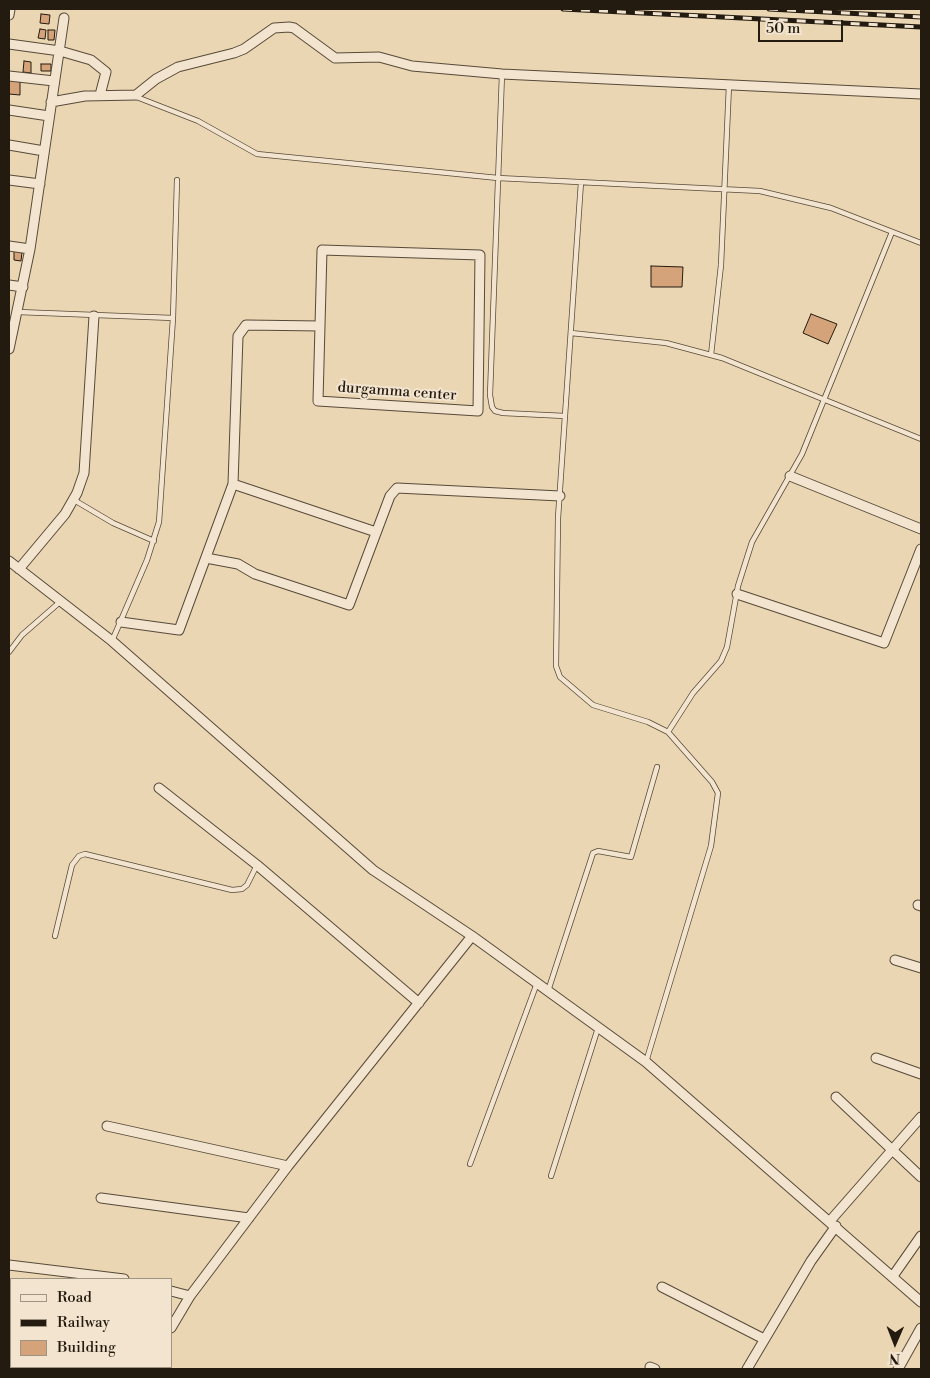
<!DOCTYPE html>
<style>
body{margin:0}
#map{position:relative;width:930px;height:1378px;overflow:hidden;background:#ebd6b3;font-family:"Libre Bodoni",serif}
canvas{display:block}
.frame{position:absolute;inset:0;border:10px solid #241b10;pointer-events:none}
.legend{position:absolute;left:10px;top:1278px;width:162px;height:90px;box-sizing:border-box;background:#f2e4ce;border:1px solid #a09482;margin:0;padding:6px 9px;list-style:none;font-size:15px;color:#241b10}
.legend li{display:flex;align-items:center;gap:10px;height:25px}
.legend b{width:25px;border:1px solid #a09482}
.north{position:absolute;left:870px;top:1318px;width:50px;height:50px;-webkit-text-stroke:4px #f2e4ce;paint-order:stroke;rotate:181deg;font-size:14px;font-weight:700;line-height:20px;text-align:center;color:#241b10}
.north::after{content:'';display:block;margin:auto;width:18px;height:22px;background:#241b10;clip-path:polygon(50% 0,100% 100%,50% 72%,0 100%)}
.scale{position:absolute;left:758px;top:20px;width:85px;height:22px;box-sizing:border-box;border:2px solid #241b10;border-top:0;padding-left:6px;font-size:15px;line-height:18px;white-space:nowrap;color:#241b10;-webkit-text-stroke:4px #f2e4ce;paint-order:stroke}
</style>
<div id="map">
<canvas width="930" height="1378"></canvas>
<div class="frame"></div>
<ul class="legend">
<li><b style="height:6px;background:#f2e4ce"></b>Road</li>
<li><b style="height:6px;background:#241b10"></b>Railway</li>
<li><b style="height:14px;background:#d4a37a"></b>Building</li>
</ul>
<div class="north">N</div>
<div class="scale">50 m</div>
</div>
<script>
const context = document.querySelector('canvas').getContext('2d');
context.lineJoin = 'round';
function fill(path, color) { context.fillStyle = color; context.fill(path, 'evenodd'); }
const shape = rows => new Path2D(rows.map(r => 'M' + r).join(''));
function strokePath(path, color, width, dash) { context.strokeStyle = color; context.lineWidth = width; context.lineCap = dash ? 'butt' : 'round'; context.setLineDash(dash || []); context.stroke(path); }
function label(font, color, halo, rows, align = 'center') {
  context.font = font + ' "Libre Bodoni",serif'; context.lineWidth = 4; context.setLineDash([]); context.textBaseline = 'middle'; context.strokeStyle = halo; context.fillStyle = color; for (const [text, x, y, turn = 0] of rows) {
    context.save(); context.translate(x, y); context.rotate((+turn || 0) * Math.PI / 180); context.textAlign = isNaN(turn) ? turn : align; if (halo) context.strokeText(text, 0, 0); context.fillText(text, 0, 0); context.restore();
  }
}
const building = shape([
 [41,14,50,15,49,24,40,23,41,14],
 [40,29,46,30,45,39,38,38,40,29],
 [48,30,55,30,54,40,48,40,48,30],
 [24,61,31,62,31,73,23,72,24,61],
 [41,64,51,64,51,71,41,71,41,64],
 [9,79,20,80,20,95,9,94,9,79],
 [14,251,22,252,21,261,14,260,14,251],
 [651,266,683,267,682,287,651,287,651,266],
 [811,314,837,324,828,344,803,333,811,314]
]);
fill(building, '#d4a37a');
strokePath(building, '#241b10', 1);
const service = shape([
 [502,74,490,395,492,407,495,411,503,413,565,416],
 [134,96,198,121,257,154,498,178,760,191,831,208,921,243],
 [581,182,558,518,556,666,560,677,593,705,648,722,668,732,712,782,718,793,711,846,646,1062],
 [18,312,173,318,177,180],
 [571,333,666,343,722,358,921,439],
 [711,355,721,265,729,85],
 [74,500,113,523,154,541],
 [112,641,147,560,159,522,173,318],
 [9,652,22,635,61,601],
 [668,732,693,693,721,661,727,647,738,586,752,542,802,454,892,232],
 [55,936,72,865,79,856,85,854,232,890,242,889,247,885,257,865],
 [548,991,593,853,598,851,631,857,657,767],
 [470,1164,537,983],
 [551,1176,598,1028]
]);
const minor = shape([
 [9,15,10,9],
 [9,44,60,51,91,60,106,72,100,95],
 [9,76,54,81],
 [51,102,85,96,136,95,156,79,178,67,234,53,244,49,274,28,289,27,294,28,335,58,379,57,412,66,502,74,921,94],
 [9,110,49,116],
 [9,145,44,151],
 [9,180,40,184],
 [9,246,30,249,9,349],
 [30,249,64,18],
 [322,250,480,255,478,411,318,401,322,250],
 [9,285,23,287],
 [790,476,921,529],
 [233,484,376,532],
 [206,558,238,564,255,574,349,605,390,496,397,488,560,496],
 [9,561,112,641,373,870,472,936,646,1062,921,1302],
 [19,569,65,514,77,493,84,473,94,316],
 [737,594,884,643,921,549],
 [121,622,179,630,233,484,238,336,246,325,320,326],
 [159,788,257,865,419,1003],
 [918,905,921,906],
 [895,960,921,968],
 [876,1058,921,1074],
 [836,1097,921,1177],
 [107,1126,288,1166],
 [101,1198,249,1218],
 [830,1221,921,1117],
 [9,1265,124,1279],
 [893,1276,921,1236],
 [662,1287,764,1339],
 [171,1291,190,1296],
 [171,1328,190,1296,288,1166,472,936],
 [650,1367,655,1369],
 [147,1369,149,1367],
 [747,1369,811,1261,836,1226],
 [898,1369,921,1328]
]);
strokePath(service, '#564a39', 6);
strokePath(minor, '#564a39', 11);
strokePath(service, '#f2e4ce', 4.5);
strokePath(minor, '#f2e4ce', 9);
const rail = shape([
 [563,9,921,27],
 [769,9,921,17]
]);
strokePath(rail, '#241b10', 5);
strokePath(rail, '#f2e4ce', 3, [9]);
label('15px', '#241b10', '#f2e4ce', [
 ["durgamma center",397,392,4]
]);
</script>
